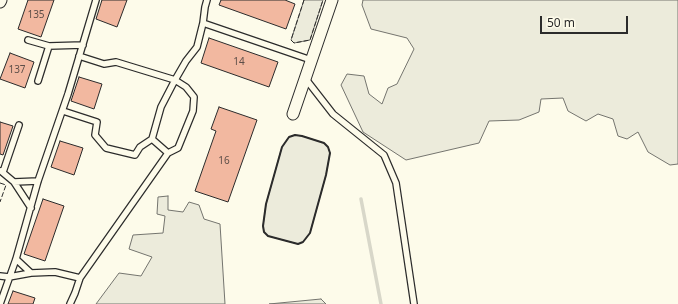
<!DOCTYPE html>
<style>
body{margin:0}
#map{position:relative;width:678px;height:304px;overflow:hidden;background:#fdfbea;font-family:"Noto Sans",sans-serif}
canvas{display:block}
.scale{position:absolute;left:540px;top:16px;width:88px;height:18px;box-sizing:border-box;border:2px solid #2b2b2b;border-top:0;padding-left:5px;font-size:12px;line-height:14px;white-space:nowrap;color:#2b2b2b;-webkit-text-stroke:3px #fdfbea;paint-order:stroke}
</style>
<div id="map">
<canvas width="678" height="304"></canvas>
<div class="scale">50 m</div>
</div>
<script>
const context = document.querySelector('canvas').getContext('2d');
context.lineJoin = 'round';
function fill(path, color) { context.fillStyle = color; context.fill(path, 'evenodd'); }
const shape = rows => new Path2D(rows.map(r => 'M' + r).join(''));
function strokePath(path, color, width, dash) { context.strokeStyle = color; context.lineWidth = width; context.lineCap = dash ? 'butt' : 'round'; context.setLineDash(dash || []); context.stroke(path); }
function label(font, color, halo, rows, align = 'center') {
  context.font = font + ' "Noto Sans",sans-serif'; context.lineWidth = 3; context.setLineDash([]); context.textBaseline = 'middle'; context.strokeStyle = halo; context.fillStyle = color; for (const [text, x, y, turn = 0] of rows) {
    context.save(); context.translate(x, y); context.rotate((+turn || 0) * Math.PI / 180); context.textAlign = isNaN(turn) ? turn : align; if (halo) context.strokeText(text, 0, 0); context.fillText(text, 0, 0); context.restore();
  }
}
const green = shape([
 [304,0,323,0,310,40,294,43,291,40,304,0],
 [363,0,678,0,678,164,670,165,648,152,638,132,627,139,618,136,613,119,598,114,586,121,568,111,563,98,541,99,539,112,519,120,489,121,479,143,406,160,363,132,341,85,347,74,364,76,369,94,382,104,388,88,397,84,414,49,407,38,371,29,362,5,363,0],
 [295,135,302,136,324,143,328,147,330,153,326,175,310,233,303,242,298,244,268,236,264,232,263,226,266,204,282,147,289,137,295,135],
 [168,196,168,210,183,212,189,202,199,205,204,219,220,224,225,304,96,304,119,273,141,276,152,257,129,249,133,235,163,233,165,216,157,214,158,197,168,196],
 [321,299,326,304,269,304,321,299]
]);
fill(green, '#ecebdb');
strokePath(green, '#74746e', 1);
strokePath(shape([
 [361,199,381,304]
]), '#d8d7c9', 3.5);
const building = shape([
 [28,0,54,0,41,37,18,29,28,0],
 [102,0,127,0,117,27,96,19,102,0],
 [221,0,285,0,295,4,286,29,219,5,221,0],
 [209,38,278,62,269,87,201,63,209,38],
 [10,53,34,62,25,88,0,79,10,53],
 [79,77,102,84,94,109,71,101,79,77],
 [219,107,257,120,228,202,195,191,216,131,211,129,219,107],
 [0,122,13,126,3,155,0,154,0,122],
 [60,141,83,148,74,175,51,167,60,141],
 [43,199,64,206,45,261,24,254,43,199],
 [13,291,35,298,33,304,8,304,13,291]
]);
fill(building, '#f2b8a0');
strokePath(building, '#2b2b2b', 1);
const lane = shape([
 [203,23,205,7,207,0],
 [28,40,49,46,83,45],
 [79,56,104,64,116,62,175,80,161,107,152,139,168,153],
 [305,78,333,114,384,155,396,183,414,304],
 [38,81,49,46],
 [63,111,97,122,95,135,106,148,135,155,140,147,152,139],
 [1,171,14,182,38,181],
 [3,172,19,125],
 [14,182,31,208],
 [16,259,31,273,55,272,80,278,168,153,178,148,193,111,194,97,186,87,175,80,186,61,197,47,203,23,311,60],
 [0,276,9,277,31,273],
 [0,304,16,259,38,181,68,94,96,0],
 [70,304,75,293,80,278]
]);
const street = shape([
 [0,2,1,0],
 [293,114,332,0]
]);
strokePath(lane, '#2b2b2b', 8);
strokePath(street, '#2b2b2b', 13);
strokePath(lane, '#fdfbea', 5.5);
strokePath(street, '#fdfbea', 11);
strokePath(shape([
 [304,0,291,40,294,43,310,40,323,0],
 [0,183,6,185,0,202]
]), '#2b2b2b', 1, [5, 2]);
strokePath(shape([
 [295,135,302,136,324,143,328,147,330,153,326,175,310,233,303,242,298,244,268,236,264,232,263,226,266,204,282,147,289,137,295,135]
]), '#2b2b2b', 2);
label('10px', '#5d4e48', null, [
 ["135",36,15],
 ["14",239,62],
 ["137",17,70],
 ["16",224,161]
]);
</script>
